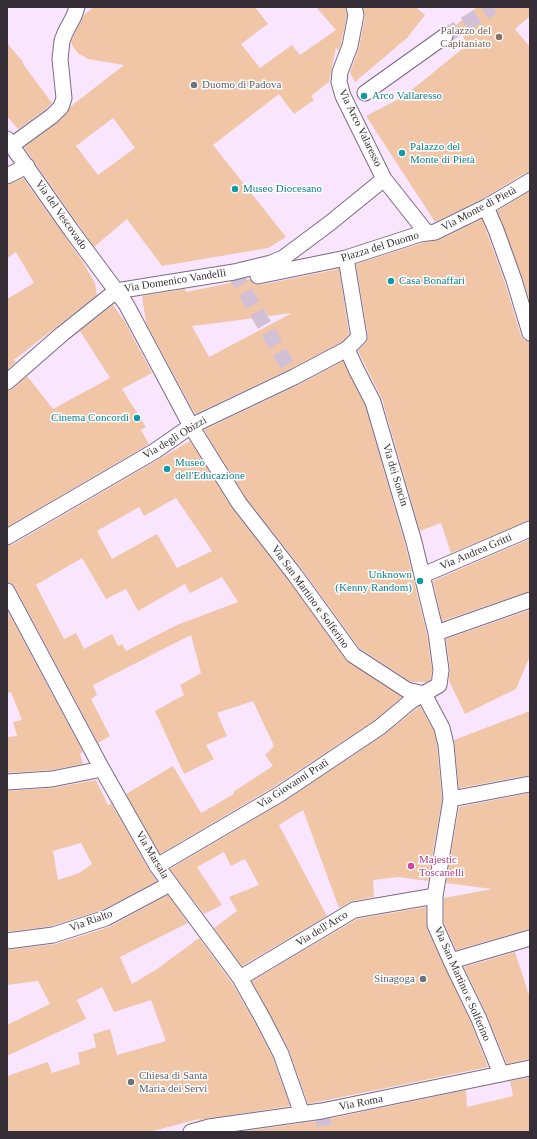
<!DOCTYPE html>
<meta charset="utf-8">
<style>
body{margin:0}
#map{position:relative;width:537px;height:1139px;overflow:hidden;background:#f9e6fe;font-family:"Times New Roman",serif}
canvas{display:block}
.frame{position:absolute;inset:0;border:8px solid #362f38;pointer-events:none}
</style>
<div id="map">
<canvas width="537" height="1139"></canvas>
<div class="frame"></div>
</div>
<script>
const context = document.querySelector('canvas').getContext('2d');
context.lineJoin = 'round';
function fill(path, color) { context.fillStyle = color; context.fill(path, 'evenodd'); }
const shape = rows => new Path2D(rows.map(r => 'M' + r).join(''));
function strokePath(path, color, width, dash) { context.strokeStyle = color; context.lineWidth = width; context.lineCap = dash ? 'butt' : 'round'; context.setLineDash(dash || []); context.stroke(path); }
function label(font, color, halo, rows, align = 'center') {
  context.font = font + ' "Times New Roman",serif'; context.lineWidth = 3; context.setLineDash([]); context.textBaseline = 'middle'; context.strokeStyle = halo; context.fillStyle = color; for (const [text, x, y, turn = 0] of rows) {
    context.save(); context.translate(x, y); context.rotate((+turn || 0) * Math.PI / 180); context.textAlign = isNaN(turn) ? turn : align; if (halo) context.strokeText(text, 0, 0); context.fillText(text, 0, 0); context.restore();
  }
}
fill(shape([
 [94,7,255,7,268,24,241,44,260,68,292,45,300,55,336,30,316,7,345,7,347,15,341,44,338,51,336,47,329,82,311,96,314,100,294,114,279,94,213,145,286,237,268,248,162,266,127,219,94,247,24,147,57,123,67,113,70,107,124,65,88,59,79,54,73,47,71,41,84,15],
 [113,118,135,148,98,175,76,146],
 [363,7,416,7,425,15,407,38,355,82,350,72,359,48,365,17],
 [477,7,530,7,530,16,515,29,530,47,530,172,525,173,482,199,435,222,366,116,403,97,467,45,462,34,455,26],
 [7,43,23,62,23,64,52,103,46,109,18,129,7,116],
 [23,178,81,259,95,283,97,295,14,360,16,362,7,370,7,299,34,283,16,252,7,258,7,185],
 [530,191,530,302,522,277,497,211],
 [482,219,505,283,521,336,524,340,530,342,530,520,451,553,441,523,420,531,382,399,358,351,366,343,368,336,356,264,422,243,439,240],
 [339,269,349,334,342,342,290,369,195,414,146,323,142,296,185,289,186,292,250,279,255,284,260,285],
 [292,313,209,357,192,326,217,323],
 [113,305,125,322,152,373,122,389,146,427,141,430,149,444,7,527,7,391,13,389,27,376,53,409,110,378,80,331],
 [343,361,365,405,405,544,427,635,432,670,431,679,427,682,411,682,359,648,302,569,246,498,204,430,298,385],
 [190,441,232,508,288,580,346,660,402,697,375,720,275,786,160,854,126,794,173,766,201,813,234,794,233,792,273,766,265,755,274,746,253,701,217,713,227,736,206,745,214,759,184,774,155,711,184,695,180,685,201,673,191,635,93,685,97,695,91,699,110,736,98,743,15,587,11,583,7,582,7,546,12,545],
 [176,498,212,551,177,568,157,534,112,559,97,531,139,507,144,516],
 [82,558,106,599,126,589,138,611,185,584,190,593,222,577,238,602,177,625,126,651,122,644,118,646,112,634,84,649,76,633,64,639,36,585],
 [530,539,530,591,442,621,433,581],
 [7,610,83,752,80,754,83,764,51,770,7,773,7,737,17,736,13,722,22,720,11,692,7,694],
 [530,610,530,656,516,689,465,714,449,681,450,669,446,639],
 [420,706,434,731,437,746,442,799,428,881,398,877,373,880,374,897,352,901,339,908,303,810,279,825,327,916,242,966,214,928,237,911,229,897,259,885,245,859,231,866,224,852,197,867,222,905,204,914,170,869,285,801,385,734],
 [530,711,530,775,459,788,454,740],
 [96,780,108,805,111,803,149,870,157,881,102,910,51,926,7,932,7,791,53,788],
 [81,843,92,864,79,873,58,880,53,851],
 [530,793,530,929,456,950,444,923,444,898,492,889,446,883,459,807],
 [168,895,188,923,120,957,132,984,157,969,199,938,232,983,255,1023,273,1058,290,1106,199,1120,199,1119,149,1132,7,1132,7,1076,48,1062,52,1073,80,1064,78,1053,96,1047,93,1034,110,1029,117,1055,166,1041,151,1000,114,1012,102,987,77,1000,86,1019,7,1056,7,1025,50,1004,38,981,7,985,7,950,56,944,109,927],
 [426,907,427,929,471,1023,488,1067,308,1104,289,1050,252,981,357,919],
 [515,952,530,998,530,1059,507,1064,487,1015,464,967],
 [530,1077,530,1132,238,1132,324,1120,466,1090,467,1107,513,1096,510,1081]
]), '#f0c6a7');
strokePath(shape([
 [445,36,493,7],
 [234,272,294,377],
 [322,1111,325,1132]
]), '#d2c1d6', 15, [15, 8]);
const street = shape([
 [354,7,356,15,350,46,340,72,339,82,343,96,384,179,426,232],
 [365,93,445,36],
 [7,139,71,230,126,304,191,426,239,503,295,575,353,655,407,690,424,694,425,696,442,728,446,745,451,799,435,896,435,925,451,961,479,1019,501,1074],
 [12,145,52,116,61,107,64,98,60,59,62,41,65,33,74,16,77,7],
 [7,176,27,166],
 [486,207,496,230,514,280,530,333],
 [258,276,346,258,420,234,435,232,486,207,530,181],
 [7,382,62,334,116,291,234,272,271,263,283,258,330,223,384,179],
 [7,537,155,451,191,426,294,377,347,349,359,337,346,258],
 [423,575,530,529],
 [7,591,102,769,157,866,240,978,263,1019,281,1054,302,1114],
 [436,633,530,600],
 [7,782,52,779,102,769],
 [451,799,530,784],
 [157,866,280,794,380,727,411,701,439,685,441,670,436,633,414,542,373,402,356,369,347,349],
 [7,941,53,935,106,918,170,884],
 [451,961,530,938],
 [240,978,354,910,435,896],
 [191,1132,209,1127,322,1111,530,1068]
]);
strokePath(street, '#7b6b80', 17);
strokePath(street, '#fff', 15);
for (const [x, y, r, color] of [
 [499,37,4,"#8d6e63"],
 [194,85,4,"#6b7280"],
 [364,96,4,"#0f9aa8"],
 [402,153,4,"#0f9aa8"],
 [235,189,4,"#0f9aa8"],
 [391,281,4,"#0f9aa8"],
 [137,418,4,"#0f9aa8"],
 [167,469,4,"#0f9aa8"],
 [420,581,4,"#0f9aa8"],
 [411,866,4,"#d1479c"],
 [423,979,4,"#6b7280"],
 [131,1082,4,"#6b7280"]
]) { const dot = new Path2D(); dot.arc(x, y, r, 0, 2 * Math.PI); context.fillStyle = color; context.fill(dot); strokePath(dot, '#fff', 1.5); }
label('11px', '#785e54', '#fff', [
 ["Palazzo del",491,31],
 ["Capitaniato",491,44]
], 'right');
label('11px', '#5b616d', '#fff', [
 ["Duomo di Padova",202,85],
 ["Sinagoga",415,979,"right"],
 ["Chiesa di Santa",139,1076],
 ["Maria dei Servi",139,1089]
], 'left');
label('11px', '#0d838f', '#fff', [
 ["Arco Vallaresso",372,96],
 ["Palazzo del",410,147],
 ["Monte di Pietà",410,160],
 ["Museo Diocesano",243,189],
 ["Casa Bonaffari",399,281],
 ["Cinema Concordi",129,418,"right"],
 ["Museo",175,463],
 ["dell'Educazione",175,476],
 ["Unknown",412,575,"right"],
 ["(Kenny Random)",412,588,"right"]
], 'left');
label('11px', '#362f38', '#fff', [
 ["Via Arco Valaresso",360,128,64],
 ["Via Monte di Pietà",479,209,-28],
 ["Via del Vescovado",61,215,55],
 ["Piazza del Duomo",380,247,-17],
 ["Via Domenico Vandelli",175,281,-9],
 ["Via degli Obizzi",175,438,-31],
 ["Via dei Soncin",395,475,73],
 ["Via Andrea Gritti",476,552,-23],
 ["Via San Martino e Solferino",310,597,54],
 ["Via Giovanni Prati",293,784,-33],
 ["Via Marsala",152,855,59],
 ["Via Rialto",91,921,-20],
 ["Via dell'Arco",322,929,-31],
 ["Via San Martino e Solferino",462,984,66],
 ["Via Roma",361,1103,-11]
]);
label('11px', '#b23c85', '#fff', [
 ["Majestic",419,860],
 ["Toscanelli",419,873]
], 'left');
</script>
